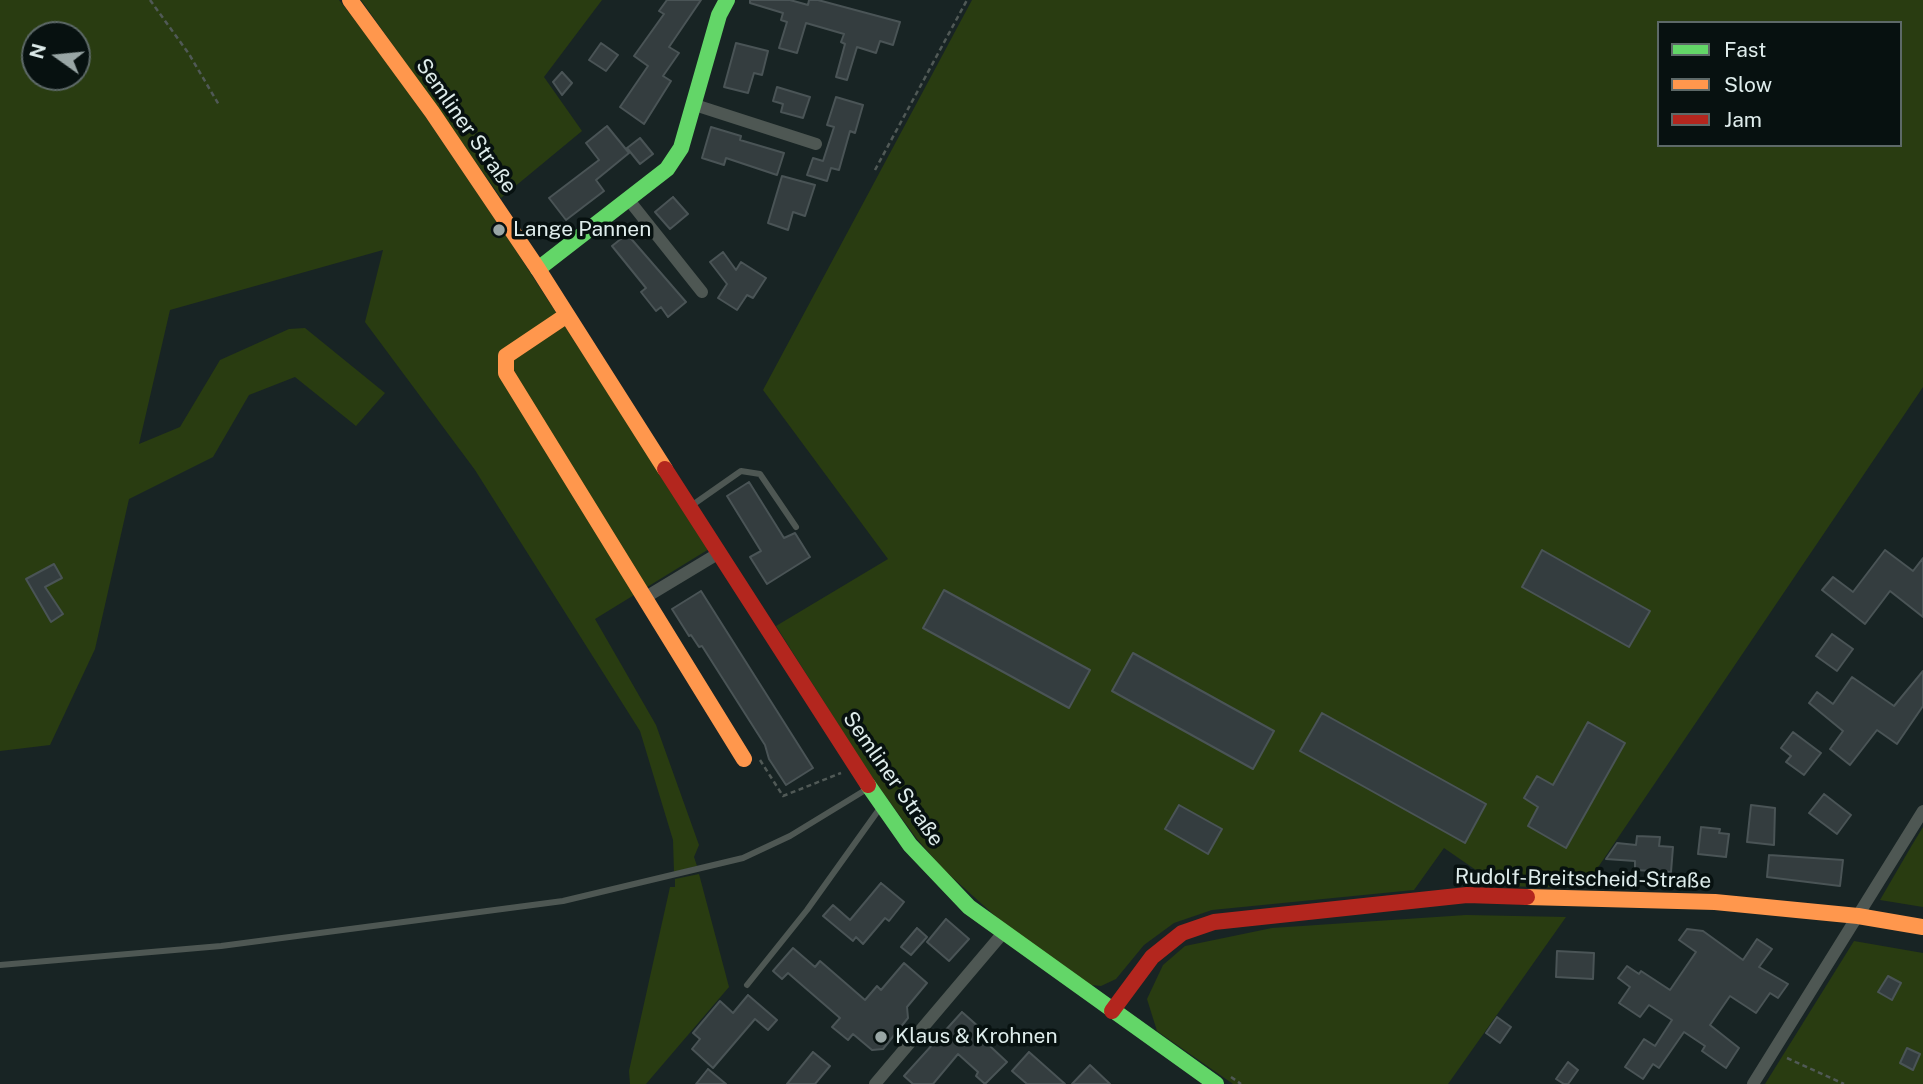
<!DOCTYPE html>
<meta charset="utf-8">
<style>
body{margin:0}
#map{position:relative;width:1923px;height:1084px;overflow:hidden;background:#182424;font-family:"Public Sans",sans-serif}
canvas{display:block}
.legend{position:absolute;left:1657px;top:21px;width:245px;height:126px;box-sizing:border-box;background:#071110;border:2px solid #5d6968;margin:0;padding:9px 12px;list-style:none;font-size:21px;color:#deeceb}
.legend li{display:flex;align-items:center;gap:14px;height:35px}
.legend b{width:35px;border:2px solid #5d6968}
.north{position:absolute;left:21px;top:21px;width:70px;height:70px;box-sizing:border-box;background:#071110;border:2px solid #5d6968;border-radius:50%;rotate:285deg;font-size:19px;font-weight:700;line-height:28px;text-align:center;color:#deeceb}
.north::after{content:'';display:block;margin:auto;width:24px;height:32px;background:#99a6a5;clip-path:polygon(50% 0,100% 100%,50% 72%,0 100%)}
</style>
<div id="map">
<canvas width="1923" height="1084"></canvas>
<ul class="legend">
<li><b style="height:9px;background:#63d668"></b>Fast</li>
<li><b style="height:9px;background:#ff974d"></b>Slow</li>
<li><b style="height:9px;background:#b3261e"></b>Jam</li>
</ul>
<div class="north">N</div>
</div>
<script>
const context = document.querySelector('canvas').getContext('2d');
context.lineJoin = 'round';
function fill(path, color) { context.fillStyle = color; context.fill(path, 'evenodd'); }
const shape = rows => new Path2D(rows.map(r => 'M' + r).join(''));
function strokePath(path, color, width, dash) { context.strokeStyle = color; context.lineWidth = width; context.lineCap = dash ? 'butt' : 'round'; context.setLineDash(dash || []); context.stroke(path); }
function label(font, color, halo, rows, align = 'center') {
  context.font = font + ' "Public Sans",sans-serif'; context.lineWidth = 7; context.setLineDash([]); context.textBaseline = 'middle'; context.strokeStyle = halo; context.fillStyle = color; for (const [text, x, y, turn = 0] of rows) {
    context.save(); context.translate(x, y); context.rotate((+turn || 0) * Math.PI / 180); context.textAlign = isNaN(turn) ? turn : align; if (halo) context.strokeText(text, 0, 0); context.fillText(text, 0, 0); context.restore();
  }
}
fill(shape([
 [0,0,339,0,351,15,404,85,511,243,709,549,595,619,656,725,699,845,694,857,697,866,674,872,673,840,640,731,475,470,365,322,383,250,170,310,139,444,180,427,220,360,289,329,305,328,385,393,356,426,295,377,249,395,213,457,129,499,95,649,50,745,0,751],
 [35,35,77,35,77,77,35,77],
 [361,0,602,0,544,77,582,131,501,198],
 [972,0,1923,0,1923,387,1584,888,1499,886,1444,848,1414,890,1212,910,1174,923,1144,945,1116,979,1101,986,1091,985,1003,923,943,869,917,839,870,775,776,626,888,559,763,390],
 [1659,23,1900,23,1900,145,1659,145],
 [1923,827,1923,907,1880,900,1912,845],
 [699,874,729,987,646,1084,630,1084,629,1071,670,887,675,887,675,879],
 [1466,915,1566,917,1448,1084,1233,1084,1157,1031,1147,999,1163,965,1185,946,1272,928],
 [1854,941,1923,953,1923,1084,1765,1084]
]), '#293c11');
const building = shape([
 [667,0,701,0,669,47,679,53,663,76,671,81,644,124,620,107,648,66,634,56,664,14,659,11,667,0],
 [750,0,790,0,808,5,809,0,818,0,900,22,893,45,880,41,876,53,857,47,847,80,836,77,845,44,841,42,844,34,806,23,797,53,779,48,787,22,781,20,783,13,750,3,750,0],
 [601,43,618,55,606,71,589,60,601,43],
 [736,43,768,51,762,75,754,73,748,93,724,87,736,43],
 [562,72,572,83,562,95,553,82,562,72],
 [777,87,810,97,803,118,781,112,783,104,773,101,777,87],
 [836,97,863,105,855,133,850,131,839,170,831,168,827,181,807,175,813,158,823,161,834,127,827,125,836,97],
 [607,126,629,153,596,180,604,191,566,220,549,198,599,160,586,143,607,126],
 [711,127,741,136,740,140,784,153,777,175,726,158,724,165,702,158,711,127],
 [640,138,653,154,640,164,627,148,640,138],
 [782,176,815,185,805,216,793,212,788,230,768,223,782,176],
 [673,197,688,214,670,229,655,212,673,197],
 [627,234,686,302,668,317,661,307,656,311,641,292,646,288,612,246,627,234],
 [723,252,736,270,741,262,766,278,753,298,747,295,737,310,718,298,727,284,710,262,723,252],
 [749,482,784,538,795,533,810,557,767,584,750,557,761,551,727,496,749,482],
 [1542,550,1650,611,1629,647,1522,587,1542,550],
 [1885,550,1913,571,1923,558,1923,617,1890,591,1865,624,1822,590,1833,577,1853,592,1885,550],
 [54,564,62,578,45,587,63,614,51,622,26,579,54,564],
 [944,590,1090,670,1069,708,923,628,944,590],
 [701,591,813,768,786,785,769,759,765,745,702,646,699,647,691,635,689,636,672,609,701,591],
 [1832,634,1853,649,1837,671,1816,656,1832,634],
 [1133,653,1274,731,1253,769,1112,691,1133,653],
 [1923,671,1923,706,1897,744,1877,730,1850,765,1830,749,1843,731,1809,703,1817,692,1833,704,1852,677,1894,706,1923,671],
 [1322,713,1486,804,1465,843,1300,751,1322,713],
 [1588,722,1625,743,1566,848,1528,826,1538,807,1524,798,1537,776,1553,785,1588,722],
 [1793,732,1821,753,1804,775,1786,762,1791,756,1781,748,1793,732],
 [1824,794,1851,815,1837,834,1809,813,1824,794],
 [1179,805,1222,829,1208,854,1165,829,1179,805],
 [1751,805,1775,808,1774,845,1747,842,1751,805],
 [1701,827,1720,829,1719,833,1729,834,1726,857,1698,854,1701,827],
 [1637,836,1660,837,1659,846,1673,847,1671,872,1635,870,1635,861,1606,859,1617,843,1636,845,1637,836],
 [1769,855,1843,860,1840,886,1767,877,1769,855],
 [881,883,904,902,889,921,885,918,863,944,856,937,853,941,823,916,833,905,850,920,881,883],
 [946,919,969,939,949,961,927,942,946,919],
 [917,928,927,937,911,955,901,947,917,928],
 [1687,929,1703,931,1743,960,1757,939,1772,949,1759,967,1788,984,1778,998,1770,993,1756,1013,1730,996,1710,1025,1739,1048,1726,1068,1702,1051,1705,1046,1684,1032,1659,1068,1653,1064,1643,1079,1625,1067,1644,1039,1655,1046,1672,1020,1649,1005,1640,1017,1619,1003,1630,987,1618,978,1627,966,1639,974,1641,971,1670,990,1696,952,1679,940,1687,929],
 [793,948,815,967,820,961,865,1000,877,986,881,990,904,963,927,983,907,1007,908,1018,883,1049,872,1050,853,1034,848,1040,832,1027,840,1018,788,973,782,979,773,971,793,948],
 [1557,951,1594,953,1593,979,1556,977,1557,951],
 [1888,976,1901,983,1892,1000,1878,992,1888,976],
 [748,995,777,1020,768,1030,755,1019,713,1068,692,1049,700,1039,693,1033,720,1001,733,1013,748,995],
 [962,1012,980,1028,976,1033,1007,1062,985,1084,976,1076,978,1072,958,1054,933,1084,913,1084,904,1076,962,1012],
 [1497,1017,1511,1027,1500,1043,1486,1033,1497,1017],
 [1907,1048,1920,1054,1913,1070,1900,1063,1907,1048],
 [813,1052,830,1066,815,1084,787,1084,813,1052],
 [1029,1052,1065,1084,1027,1084,1012,1071,1029,1052],
 [1568,1062,1578,1070,1568,1084,1564,1084,1556,1079,1568,1062],
 [1090,1065,1110,1084,1072,1084,1090,1065],
 [708,1069,726,1084,696,1084,708,1069]
]);
fill(building, '#343d3f');
strokePath(building, '#4a5456', 2);
strokePath(shape([
 [150,0,189,54,219,105],
 [875,170,967,0],
 [760,760,783,796,841,773],
 [1787,1058,1844,1084],
 [1231,1077,1241,1084]
]), '#505956', 2.5, [5, 3.5]);
strokePath(shape([
 [691,506,741,471,760,474,796,527],
 [0,965,221,946,563,901,743,858,790,836,867,789],
 [747,985,807,910,880,808]
]), '#4e5753', 6);
strokePath(shape([
 [695,105,816,144],
 [628,199,702,292],
 [646,597,719,553],
 [875,1084,1003,933],
 [1753,1084,1923,811]
]), '#4e5753', 12);
strokePath(shape([
 [538,269,667,169,681,148,719,15,727,0],
 [868,785,910,845,969,907,1216,1084]
]), '#63d668', 16);
strokePath(shape([
 [350,0,432,112,538,269,665,469],
 [567,315,506,356,506,373,744,759],
 [1527,897,1715,902,1858,916,1923,927]
]), '#ff974d', 16);
strokePath(shape([
 [665,469,868,785],
 [1112,1011,1152,957,1182,933,1214,922,1467,895,1527,897]
]), '#b3261e', 16);
for (const [x, y, r, color] of [
 [499,230,7,"#99a6a5"],
 [881,1037,7,"#99a6a5"]
]) { const dot = new Path2D(); dot.arc(x, y, r, 0, 2 * Math.PI); context.fillStyle = color; context.fill(dot); strokePath(dot, '#071110', 2.5); }
label('21px', '#deeceb', '#071110', [
 ["Semliner Straße",466,126,55],
 ["Semliner Straße",893,779,55],
 ["Rudolf-Breitscheid-Straße",1583,879,1]
]);
label('21px', '#deeceb', '#071110', [
 ["Lange Pannen",513,230],
 ["Klaus & Krohnen",895,1037]
], 'left');
</script>
